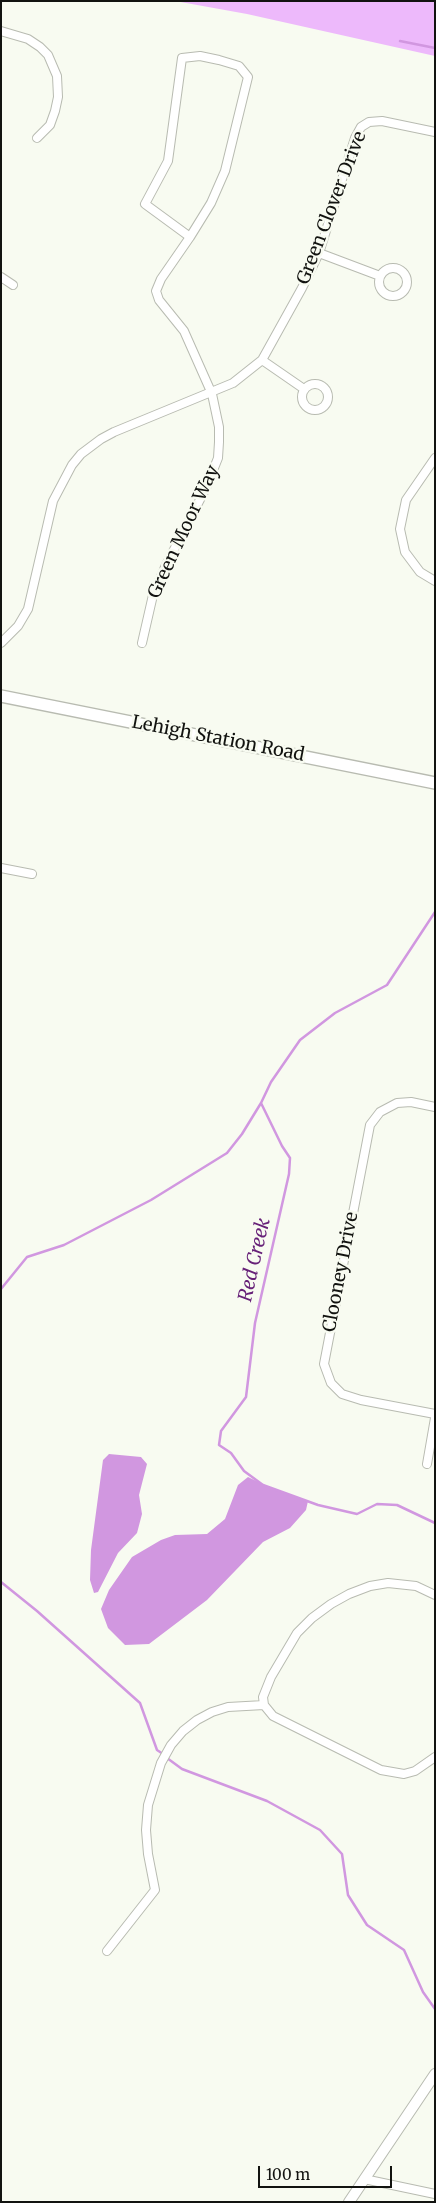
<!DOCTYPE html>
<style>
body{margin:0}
#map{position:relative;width:436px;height:2203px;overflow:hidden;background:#f8fbf1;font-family:Merriweather,serif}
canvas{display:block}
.frame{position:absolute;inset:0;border:2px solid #121310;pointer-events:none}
.scale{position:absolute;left:258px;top:2166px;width:134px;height:22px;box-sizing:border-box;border:2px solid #121310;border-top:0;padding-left:6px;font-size:15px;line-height:18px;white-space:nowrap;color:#121310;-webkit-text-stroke:4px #f8fbf1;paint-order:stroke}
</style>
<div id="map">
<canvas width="436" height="2203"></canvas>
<div class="frame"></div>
<div class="scale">100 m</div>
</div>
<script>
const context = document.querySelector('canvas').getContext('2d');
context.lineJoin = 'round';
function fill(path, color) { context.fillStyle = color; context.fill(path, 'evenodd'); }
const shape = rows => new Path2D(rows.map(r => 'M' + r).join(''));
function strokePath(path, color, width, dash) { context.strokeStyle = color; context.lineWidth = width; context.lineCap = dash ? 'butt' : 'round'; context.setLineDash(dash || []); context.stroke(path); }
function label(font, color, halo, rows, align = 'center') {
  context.font = font + ' Merriweather,serif'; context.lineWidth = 5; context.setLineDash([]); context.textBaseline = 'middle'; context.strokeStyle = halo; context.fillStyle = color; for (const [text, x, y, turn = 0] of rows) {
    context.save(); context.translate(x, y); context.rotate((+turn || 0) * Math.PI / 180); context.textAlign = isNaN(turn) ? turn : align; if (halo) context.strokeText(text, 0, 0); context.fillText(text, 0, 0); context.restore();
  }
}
fill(shape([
 [175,1,435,1,435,56,247,14]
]), '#edb9fb');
fill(shape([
 [109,1454,141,1457,147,1464,139,1495,142,1514,137,1533,118,1553,98,1592,94,1593,90,1580,91,1550,103,1460],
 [248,1477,271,1488,308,1501,306,1510,290,1528,263,1542,207,1600,149,1644,125,1645,108,1628,101,1609,109,1590,132,1557,161,1540,175,1535,207,1534,225,1519,238,1485]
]), '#d197e0');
strokePath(shape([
 [400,41,435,48],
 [435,912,387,985,335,1013,300,1040,271,1082,261,1103,282,1146,290,1158,289,1174,255,1323,246,1397,221,1431,219,1445,231,1453,244,1471,263,1485,318,1505,357,1514,377,1504,397,1505,435,1523],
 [1,1289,27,1257,64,1245,151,1200,227,1153,242,1134,261,1103],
 [1,1582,37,1611,140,1703,157,1750,163,1754],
 [167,1758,182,1769,267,1801,320,1830,342,1854,348,1895,367,1925,404,1950,423,1992,435,2009]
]), '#d197e0', 2.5);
const minor = shape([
 [1,31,28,39,40,47,48,55,57,76,58,97,55,111,50,125,37,138],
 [200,56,219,60,239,66,248,77,225,171,211,203,190,237,145,204,168,161,182,58,200,56],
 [319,253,380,276],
 '379 282a14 14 0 1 1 28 0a14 14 0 1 1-28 0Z',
 [1,277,13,285],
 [262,360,304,389],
 '302 397a13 13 0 1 1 26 0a13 13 0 1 1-26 0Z',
 [435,458,406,500,400,529,405,552,420,572,435,581],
 [1,643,18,626,28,609,53,501,72,465,81,454,101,439,114,432,233,383,262,360,302,288,319,253,355,138,361,127,369,122,382,121,435,132],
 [142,643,153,595,166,565,206,488,218,458,219,442,219,427,212,394,184,331,159,300,156,291,161,279,190,237],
 [1,868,32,874],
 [435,1107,411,1102,397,1103,380,1112,370,1125,324,1364,331,1383,342,1394,361,1400,435,1414],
 [427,1464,435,1418],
 [435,1595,416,1586,388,1583,370,1586,349,1594,331,1604,312,1618,297,1633,271,1677,263,1697,264,1705,273,1716,381,1770,404,1774,415,1771,435,1757],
 [107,1951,155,1890,148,1854,146,1830,148,1805,161,1763,171,1745,183,1731,197,1720,212,1712,228,1707,264,1705],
 [364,2179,435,2194]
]);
const secondary = shape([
 [349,2202,435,2074]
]);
const primary = shape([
 [1,696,435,783]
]);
strokePath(minor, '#b8bbb1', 10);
strokePath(secondary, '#b8bbb1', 12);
strokePath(primary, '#b8bbb1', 14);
strokePath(minor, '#fff', 8);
strokePath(secondary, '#fff', 10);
strokePath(primary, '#fff', 11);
label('18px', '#121310', '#f8fbf1', [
 ["Green Clover Drive",332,208,-69],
 ["Green Moor Way",184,532,-65],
 ["Lehigh Station Road",218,739,11],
 ["Clooney Drive",341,1272,-79]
]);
label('italic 19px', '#672178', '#f8fbf1', [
 ["Red Creek",255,1260,-77]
]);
</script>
